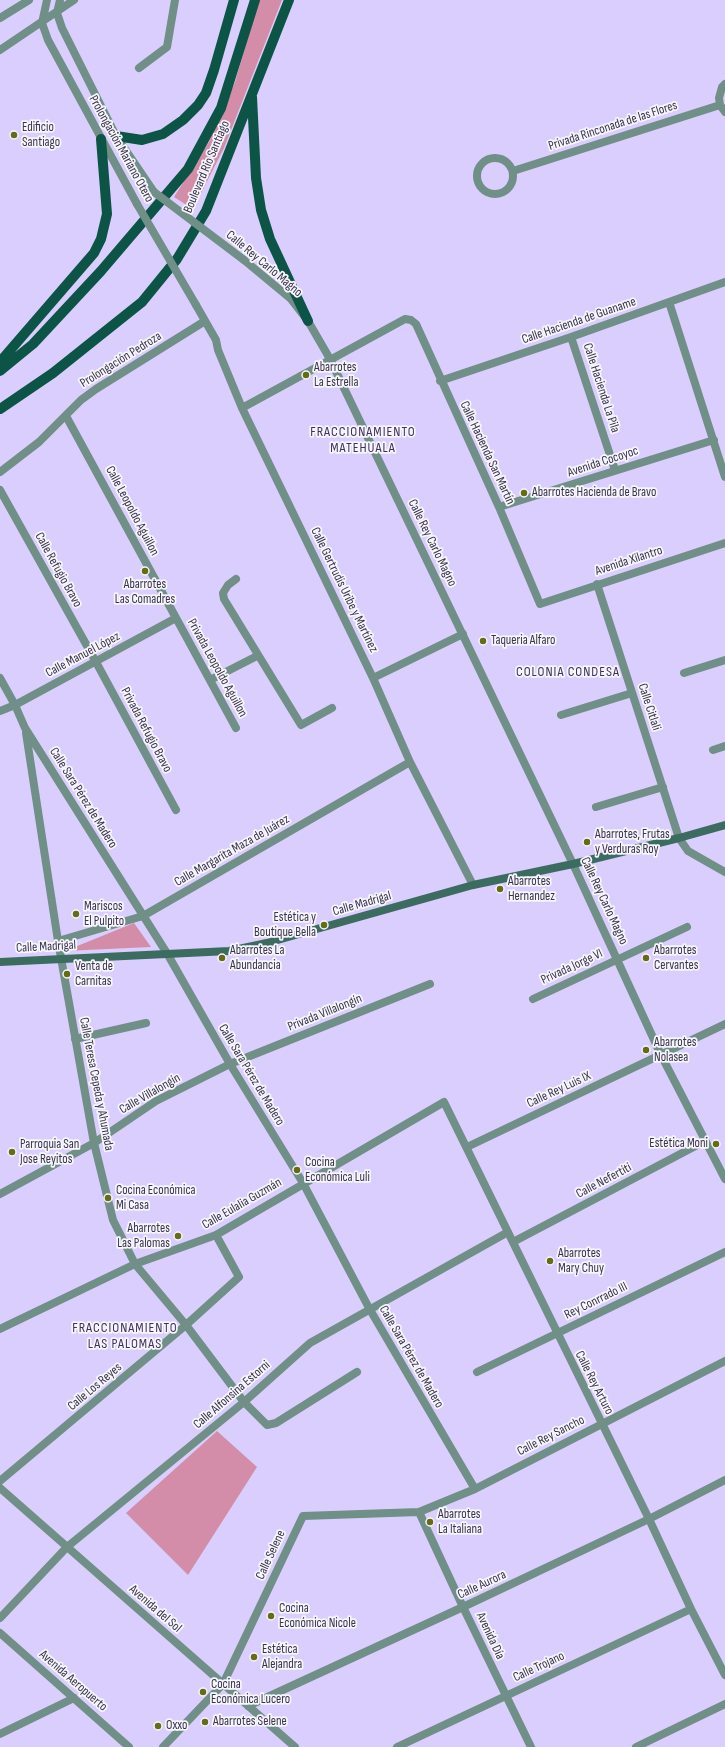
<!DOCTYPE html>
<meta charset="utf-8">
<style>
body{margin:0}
canvas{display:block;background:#d9cefe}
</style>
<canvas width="725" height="1747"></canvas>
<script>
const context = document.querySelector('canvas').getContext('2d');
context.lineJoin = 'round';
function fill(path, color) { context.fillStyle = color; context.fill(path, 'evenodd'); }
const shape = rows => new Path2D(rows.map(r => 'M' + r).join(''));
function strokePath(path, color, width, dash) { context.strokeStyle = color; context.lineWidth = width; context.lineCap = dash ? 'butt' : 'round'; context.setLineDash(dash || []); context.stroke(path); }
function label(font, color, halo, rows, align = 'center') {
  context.font = font + ' "Sofia Sans Condensed",sans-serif'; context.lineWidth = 3.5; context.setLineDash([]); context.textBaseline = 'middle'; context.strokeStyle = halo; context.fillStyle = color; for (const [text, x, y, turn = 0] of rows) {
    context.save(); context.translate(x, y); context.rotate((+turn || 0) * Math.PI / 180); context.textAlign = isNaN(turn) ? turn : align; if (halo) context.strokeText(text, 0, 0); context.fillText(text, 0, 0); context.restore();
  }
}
fill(shape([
 [259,0,282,0,224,148,193,209,174,197,209,142,235,82],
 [134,923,151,947,65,951],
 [217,1431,257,1467,188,1575,126,1513]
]), '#d48da8');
strokePath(shape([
 [47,0,42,23,48,40,137,204],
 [60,0,57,13,62,28,116,136,154,192],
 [0,18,29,0],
 [0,50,74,0],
 [139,68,167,47,175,0],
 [725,84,722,87,719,98,720,105,725,112],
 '477 176a18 18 0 1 1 36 0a18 18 0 1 1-36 0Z',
 [513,171,720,105],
 [244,260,291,299,308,321,330,359,573,864,661,1055,725,1179],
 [669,302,725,477],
 [196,305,216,340,218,350,242,408,373,678,410,762,473,885],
 [571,337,615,470],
 [440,381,571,337,725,282],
 [242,408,405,319,411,320,416,324,499,507,540,604,725,543],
 [66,416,236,728],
 [0,472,39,442,81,400,96,389,205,321],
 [0,490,96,662,176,810],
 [499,507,714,440],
 [236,579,228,585,223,593,224,599,301,725,332,708],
 [597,584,679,838,688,851,725,872],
 [684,673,725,660],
 [0,678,15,705,25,728,168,955,230,1064,303,1183,369,1308,475,1489],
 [373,678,463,634],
 [210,680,257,656],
 [0,711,15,705,176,618],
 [561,715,632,693],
 [26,733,58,941,94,1143,113,1220,135,1264,186,1325,244,1402,267,1425,276,1423,357,1372],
 [713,750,725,746],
 [596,807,663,787],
 [58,941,143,916,410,762],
 [533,999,687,927],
 [75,1039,146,1023],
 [467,1147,725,1024],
 [0,1194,94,1143,156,1101,230,1064,430,984],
 [513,1242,705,1141],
 [0,1329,135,1264,216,1235,444,1102,649,1519,691,1609,725,1675],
 [477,1372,725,1252],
 [0,1481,186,1325,239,1277,216,1235],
 [0,1488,295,1747],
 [419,1512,463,1607,531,1747],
 [0,1618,67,1547,244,1402,310,1343,508,1232],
 [0,1633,129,1747],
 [248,1706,463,1607,649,1519,725,1480],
 [0,1734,74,1698],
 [163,1747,223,1684,303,1516,419,1512,475,1489,725,1361],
 [397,1747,691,1609],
 [636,1747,725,1704]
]), '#708f86', 8);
strokePath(shape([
 [0,962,229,951,267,943,473,885,573,864,679,838,725,825]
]), '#3c6c60', 8);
strokePath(shape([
 [252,97,256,178,261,210,270,239,308,321],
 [116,136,142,140,163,134,183,120,198,105,206,93,214,70,234,0],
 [0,362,94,253,101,239,107,214,101,139],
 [0,371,33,344,101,271,188,169,221,108,255,0],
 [0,409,53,373,142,302,177,259,206,211,289,0]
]), '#0c5445', 10);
strokePath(shape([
 [154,192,244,260],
 [137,204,196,305]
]), '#708f86', 8);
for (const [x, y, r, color] of [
 [14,135,4,"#656d14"],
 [306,375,4,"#656d14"],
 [524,493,4,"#656d14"],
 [145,571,4,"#656d14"],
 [483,641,4,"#656d14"],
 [587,842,4,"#656d14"],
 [500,889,4,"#656d14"],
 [76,914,4,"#656d14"],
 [324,925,4,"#656d14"],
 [222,958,4,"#656d14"],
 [646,958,4,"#656d14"],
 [67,974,4,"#656d14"],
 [646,1050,4,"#656d14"],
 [716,1144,4,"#656d14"],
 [12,1152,4,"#656d14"],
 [297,1170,4,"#656d14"],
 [108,1198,4,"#656d14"],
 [178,1236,4,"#656d14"],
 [550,1261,4,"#656d14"],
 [430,1522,4,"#656d14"],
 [271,1616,4,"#656d14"],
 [254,1657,4,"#656d14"],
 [203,1692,4,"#656d14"],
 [205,1722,4,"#656d14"],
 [158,1726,4,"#656d14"]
]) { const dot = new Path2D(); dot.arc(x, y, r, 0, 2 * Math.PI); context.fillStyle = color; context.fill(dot); strokePath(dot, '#f7f6fc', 1.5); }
label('13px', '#39334b', '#f7f6fc', [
 ["Privada Rinconada de las Flores",613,126,-18],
 ["Prolongación Mariano Otero",121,149,61],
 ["Boulevard Río Santiago",207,167,-67],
 ["Calle Rey Carlo Magno",264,264,40],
 ["Calle Hacienda de Guaname",579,321,-19],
 ["Prolongación Pedroza",121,360,-32],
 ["Calle Hacienda La Pila",601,388,72],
 ["Calle Hacienda San Martín",487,453,65],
 ["Avenida Cocoyoc",603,462,-18],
 ["Calle Leopoldo Aguillon",132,511,62],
 ["Calle Rey Carlo Magno",432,543,64],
 ["Avenida Xilantro",629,561,-18],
 ["Calle Refugio Bravo",58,570,61],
 ["Calle Gertrudis Uribe y Martínez",344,590,64],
 ["Calle Manuel López",83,655,-28],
 ["Privada Leopoldo Aguillon",217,668,61],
 ["Calle Citlali",649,707,72],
 ["Privada Refugio Bravo",146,730,62],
 ["Calle Sara Pérez de Madero",83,798,58],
 ["Calle Margarita Maza de Juárez",232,851,-30],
 ["Calle Rey Carlo Magno",604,901,65],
 ["Calle Madrigal",362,904,-16],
 ["Calle Madrigal",46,947,-3],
 ["Privada Jorge VI",572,967,-25],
 ["Privada Villalongín",325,1013,-22],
 ["Calle Sara Pérez de Madero",251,1075,59],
 ["Calle Teresa Cepeda y Ahumada",96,1084,79],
 ["Calle Rey Luis IX",559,1090,-25],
 ["Calle Villalongín",150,1094,-30],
 ["Calle Nefertiti",604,1181,-28],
 ["Calle Eulalia Guzmán",242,1204,-30],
 ["Rey Conrrado III",596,1301,-26],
 ["Calle Sara Pérez de Madero",411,1357,60],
 ["Calle Rey Arturo",594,1383,63],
 ["Calle Los Reyes",95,1387,-40],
 ["Calle Alfonsina Estorni",232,1395,-41],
 ["Calle Rey Sancho",551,1436,-27],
 ["Calle Selene",271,1555,-65],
 ["Calle Aurora",482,1585,-25],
 ["Avenida del Sol",155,1609,41],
 ["Avenida Día",490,1636,65],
 ["Calle Trojano",539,1667,-25],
 ["Avenida Aeropuerto",73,1681,41]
]);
label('13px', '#39334b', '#f7f6fc', [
 ["Edificio",22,128],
 ["Santiago",22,143],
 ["Abarrotes",314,368],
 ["La Estrella",314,383],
 ["Abarrotes Hacienda de Bravo",532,493],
 ["Abarrotes",145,585,"center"],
 ["Las Comadres",145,600,"center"],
 ["Taqueria Alfaro",491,641],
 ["Abarrotes, Frutas",595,835],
 ["y Verduras Roy",595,850],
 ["Abarrotes",508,882],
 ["Hernandez",508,897],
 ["Mariscos",84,907],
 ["El Pulpito",84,922],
 ["Estética y",316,918,"right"],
 ["Boutique Bella",316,933,"right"],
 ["Abarrotes La",230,951],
 ["Abundancia",230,966],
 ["Abarrotes",654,951],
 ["Cervantes",654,966],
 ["Venta de",75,967],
 ["Carnitas",75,982],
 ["Abarrotes",654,1043],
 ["Nolasea",654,1058],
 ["Estética Moni",708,1144,"right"],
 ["Parroquia San",20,1145],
 ["Jose Reyitos",20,1160],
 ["Cocina",305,1163],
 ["Económica Luli",305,1178],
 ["Cocina Económica",116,1191],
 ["Mi Casa",116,1206],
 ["Abarrotes",170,1229,"right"],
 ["Las Palomas",170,1244,"right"],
 ["Abarrotes",558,1254],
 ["Mary Chuy",558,1269],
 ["Abarrotes",438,1515],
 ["La Italiana",438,1530],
 ["Cocina",279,1609],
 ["Económica Nicole",279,1624],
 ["Estética",262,1650],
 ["Alejandra",262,1665],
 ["Cocina",211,1685],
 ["Económica Lucero",211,1700],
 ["Abarrotes Selene",213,1722],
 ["Oxxo",166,1726]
], 'left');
context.letterSpacing = '1px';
label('14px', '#3f3061', '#f7f6fc', [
 ["FRACCIONAMIENTO",363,432],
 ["MATEHUALA",363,448],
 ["COLONIA CONDESA",568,672],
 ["FRACCIONAMIENTO",125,1328],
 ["LAS PALOMAS",125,1344]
]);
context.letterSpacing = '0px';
</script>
